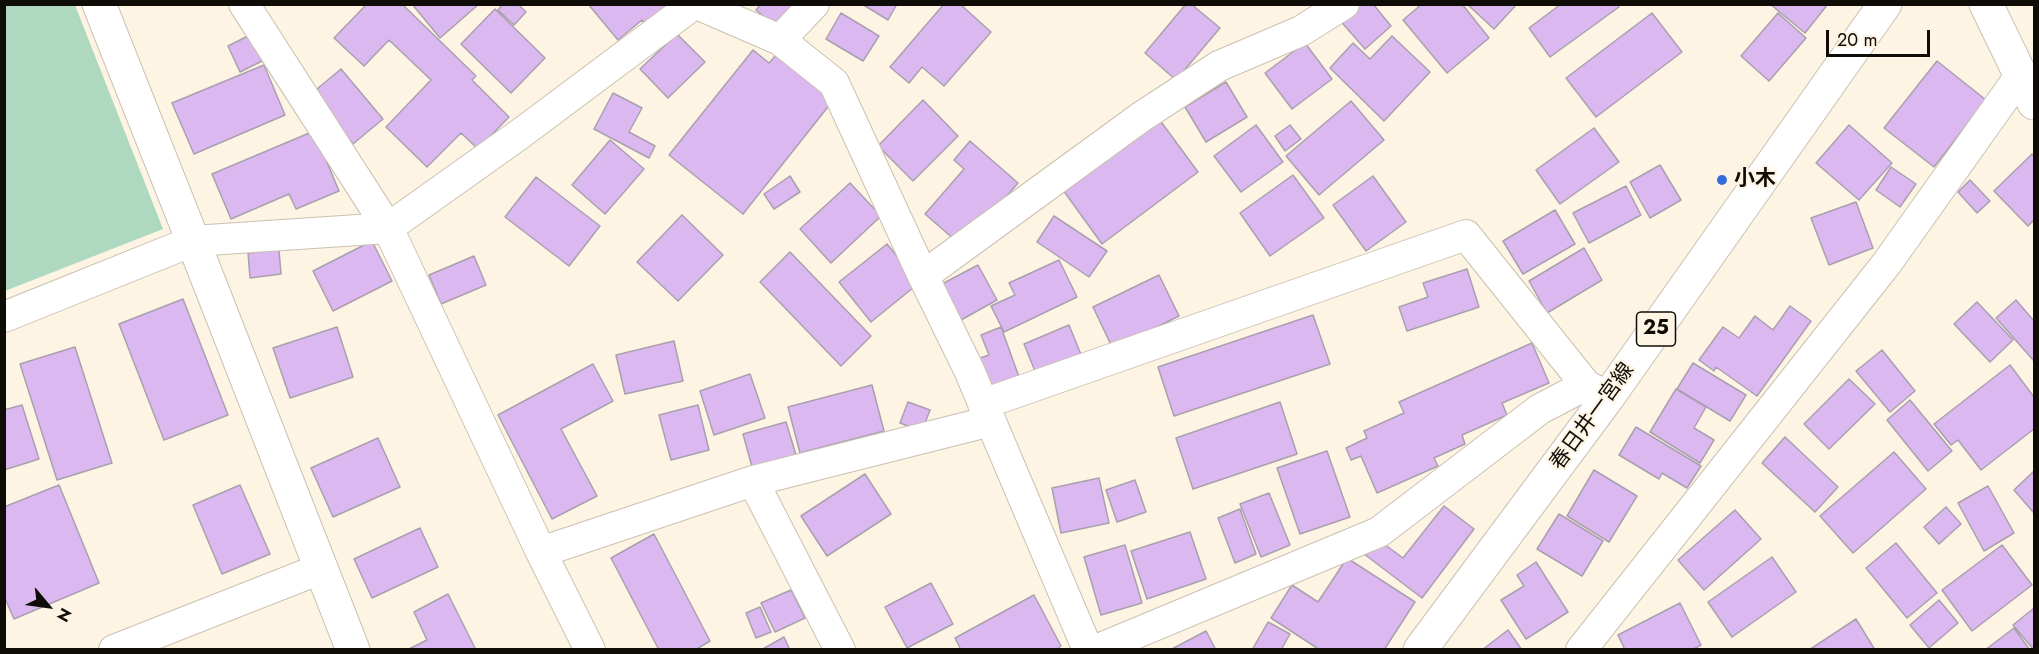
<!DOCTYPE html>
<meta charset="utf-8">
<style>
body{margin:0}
#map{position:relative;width:2039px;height:654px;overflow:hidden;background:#fef4e4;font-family:Jost,sans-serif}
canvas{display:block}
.frame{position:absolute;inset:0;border:6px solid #0f0c07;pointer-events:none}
.north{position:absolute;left:18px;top:576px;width:60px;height:60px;-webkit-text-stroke:4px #fef4e4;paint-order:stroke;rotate:119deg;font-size:16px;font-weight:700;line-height:24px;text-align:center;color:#0f0c07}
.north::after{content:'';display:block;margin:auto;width:21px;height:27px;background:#0f0c07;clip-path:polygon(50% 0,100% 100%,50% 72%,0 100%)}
.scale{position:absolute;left:1826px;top:30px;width:104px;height:27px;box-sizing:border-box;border:3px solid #0f0c07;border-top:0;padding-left:8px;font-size:18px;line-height:21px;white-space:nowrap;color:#0f0c07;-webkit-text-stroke:4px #fef4e4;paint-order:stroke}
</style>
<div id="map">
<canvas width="2039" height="654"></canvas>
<div class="frame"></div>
<div class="north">N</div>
<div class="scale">20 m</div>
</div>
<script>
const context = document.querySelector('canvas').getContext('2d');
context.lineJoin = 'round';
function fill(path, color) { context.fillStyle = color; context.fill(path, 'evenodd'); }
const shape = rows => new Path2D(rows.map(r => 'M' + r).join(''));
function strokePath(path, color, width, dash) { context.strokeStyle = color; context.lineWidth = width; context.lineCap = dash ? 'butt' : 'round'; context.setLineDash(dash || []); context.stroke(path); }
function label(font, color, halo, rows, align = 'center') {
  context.font = font + ' Jost,"Noto Sans JP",sans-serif'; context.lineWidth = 4.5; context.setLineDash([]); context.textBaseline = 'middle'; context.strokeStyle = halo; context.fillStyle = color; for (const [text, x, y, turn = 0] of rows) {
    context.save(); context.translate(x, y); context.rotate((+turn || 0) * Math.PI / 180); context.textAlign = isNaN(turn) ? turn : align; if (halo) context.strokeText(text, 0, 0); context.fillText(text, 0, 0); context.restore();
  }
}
fill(shape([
 [5,4,75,5,163,229,5,291]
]), '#afd8c1');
const building = shape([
 [367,4,402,4,476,76,472,80,509,117,478,149,461,133,427,167,386,127,431,80,389,40,364,66,334,38,367,4],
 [412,4,479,4,440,38,412,4],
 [503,4,518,4,526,12,514,25,498,10,503,4],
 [588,4,672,4,647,26,642,20,618,40,588,4],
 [761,4,794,4,775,26,756,10,761,4],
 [862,4,897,4,888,20,862,4],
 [944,4,960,4,991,32,944,86,922,67,909,83,890,67,944,4],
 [1186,4,1191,4,1220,28,1176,80,1145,53,1186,4],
 [1352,4,1373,4,1391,26,1365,49,1337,17,1352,4],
 [1422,4,1462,4,1489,38,1447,73,1403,20,1422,4],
 [1467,4,1517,4,1494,29,1467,4],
 [1561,4,1617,4,1619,7,1550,57,1529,28,1561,4],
 [1770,4,1828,4,1805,33,1770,4],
 [495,9,545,58,511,93,461,44,495,9],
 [841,13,879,36,863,61,826,39,841,13],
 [1652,13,1682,52,1596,117,1566,78,1652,13],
 [1778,13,1806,38,1769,81,1741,56,1778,13],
 [254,33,266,59,240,72,228,46,254,33],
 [677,34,705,62,668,98,640,69,677,34],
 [1392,36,1430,72,1384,121,1330,68,1353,43,1370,59,1392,36],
 [1305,43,1332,79,1292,109,1265,73,1305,43],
 [753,50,769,63,778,53,835,98,743,214,669,155,753,50],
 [1937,61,1986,100,1934,167,1884,128,1937,61],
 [264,65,285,115,194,154,172,103,264,65],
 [341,69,383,119,353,144,311,94,341,69],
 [1226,82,1247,117,1206,142,1185,107,1226,82],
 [613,93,642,108,629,132,655,146,649,158,594,129,613,93],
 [923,100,958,136,913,181,878,146,923,100],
 [1351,101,1384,140,1319,195,1286,156,1351,101],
 [1159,119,1198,172,1102,244,1063,190,1159,119],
 [1256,125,1283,162,1241,192,1214,156,1256,125],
 [1290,125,1301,139,1285,151,1275,136,1290,125],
 [1849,125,1892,163,1859,200,1816,163,1849,125],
 [1594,128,1619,162,1560,204,1536,170,1594,128],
 [314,131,339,191,296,209,289,194,231,219,212,174,314,131],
 [610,140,644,169,605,214,572,185,610,140],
 [970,141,1018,183,963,247,925,214,964,169,954,160,970,141],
 [2032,154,2034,156,2034,220,2028,226,1994,191,2032,154],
 [1660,165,1681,200,1650,218,1630,182,1660,165],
 [1891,167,1916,184,1900,207,1876,190,1891,167],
 [1293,175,1324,218,1270,256,1240,213,1293,175],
 [790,176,800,192,774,209,764,194,790,176],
 [1373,176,1406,222,1366,251,1333,205,1373,176],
 [536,177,600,226,569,266,505,217,536,177],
 [1970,180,1990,201,1977,213,1958,192,1970,180],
 [850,183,881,216,831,263,800,229,850,183],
 [1626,186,1641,215,1589,243,1573,213,1626,186],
 [1856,202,1873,248,1829,265,1811,218,1856,202],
 [1555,210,1575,244,1523,274,1503,241,1555,210],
 [682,215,723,255,678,301,637,262,682,215],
 [1054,216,1107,251,1089,277,1037,242,1054,216],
 [372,241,392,281,333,311,313,271,372,241],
 [887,244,919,283,871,322,839,282,887,244],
 [1584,248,1602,280,1547,313,1529,281,1584,248],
 [279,250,281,274,250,278,248,253,279,250],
 [790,252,871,336,841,366,760,282,790,252],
 [474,256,486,285,441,304,429,275,474,256],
 [1059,260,1077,297,1004,332,991,306,1015,295,1009,283,1059,260],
 [978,265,997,300,961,320,942,284,978,265],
 [1467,269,1479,307,1407,331,1399,307,1428,297,1423,283,1467,269],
 [1159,275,1179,316,1113,349,1093,307,1159,275],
 [183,299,228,415,164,440,119,324,183,299],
 [2016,300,2034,321,2034,361,1996,318,2016,300],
 [1977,302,2013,340,1990,362,1954,324,1977,302],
 [1790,306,1811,321,1757,396,1716,367,1714,371,1699,360,1723,327,1739,338,1755,316,1773,330,1790,306],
 [1313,315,1330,364,1174,416,1158,367,1313,315],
 [1069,325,1082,357,1037,376,1024,344,1069,325],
 [337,327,353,377,290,398,273,348,337,327],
 [1001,327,1023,388,989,400,974,360,989,355,981,335,1001,327],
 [674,341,683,381,625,394,616,355,674,341],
 [1532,343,1549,383,1502,403,1507,415,1462,435,1465,444,1434,458,1438,466,1377,493,1361,456,1351,460,1346,448,1367,438,1364,431,1404,413,1399,402,1532,343],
 [75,347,112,463,57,480,20,364,75,347],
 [1882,350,1915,391,1890,412,1856,371,1882,350],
 [1693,363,1746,395,1730,421,1677,389,1693,363],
 [593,364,613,401,561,429,597,496,552,519,498,415,593,364],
 [2010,365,2034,397,2034,429,1981,470,1958,440,1951,445,1934,424,2010,365],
 [750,374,765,418,714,435,700,391,750,374],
 [1849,379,1875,404,1829,449,1804,424,1849,379],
 [872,385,884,431,800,453,788,407,872,385],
 [1676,389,1706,407,1694,428,1714,440,1700,463,1650,432,1676,389],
 [1910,400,1952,451,1928,471,1887,420,1910,400],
 [908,402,930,410,922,431,900,423,908,402],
 [1280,402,1297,454,1193,489,1176,438,1280,402],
 [22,405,39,459,4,470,4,410,22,405],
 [698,405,709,450,671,460,659,415,698,405],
 [786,422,796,455,752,467,743,434,786,422],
 [1636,427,1701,466,1687,488,1662,473,1659,479,1619,455,1636,427],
 [1785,437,1838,487,1815,512,1762,463,1785,437],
 [378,438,400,487,333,517,311,468,378,438],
 [1327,451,1350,517,1300,534,1277,468,1327,451],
 [1894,452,1926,489,1853,553,1820,516,1894,452],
 [1594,470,1637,496,1609,542,1567,516,1594,470],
 [2034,471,2034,513,2014,490,2034,471],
 [865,474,891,514,827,556,801,516,865,474],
 [1099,478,1109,523,1061,533,1052,488,1099,478],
 [1135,480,1146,512,1117,522,1106,490,1135,480],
 [59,485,99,583,14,619,4,596,4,507,59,485],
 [240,485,270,554,222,574,193,505,240,485],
 [1988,486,2014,533,1984,551,1958,503,1988,486],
 [1269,493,1290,545,1261,557,1240,504,1269,493],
 [1444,506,1474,529,1422,598,1364,554,1376,538,1403,558,1444,506],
 [1946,507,1961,524,1939,544,1924,527,1946,507],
 [1240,509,1256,554,1235,563,1218,518,1240,509],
 [1735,510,1761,539,1704,590,1678,560,1735,510],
 [1559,514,1603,541,1582,576,1537,549,1559,514],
 [420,528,438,567,372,598,354,559,420,528],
 [1190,532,1206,579,1147,599,1131,551,1190,532],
 [654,534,710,641,695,650,659,650,611,558,654,534],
 [1896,543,1937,593,1907,618,1866,568,1896,543],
 [1125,545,1142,603,1101,615,1084,557,1125,545],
 [2002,545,2032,585,1972,631,1942,590,2002,545],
 [1772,557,1796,592,1732,637,1708,602,1772,557],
 [1347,558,1415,602,1384,650,1320,650,1271,618,1292,585,1318,602,1347,558],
 [1536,562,1568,612,1526,639,1501,600,1524,586,1517,575,1536,562],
 [931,583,953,624,907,648,885,607,931,583],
 [791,590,805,618,775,632,761,603,791,590],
 [448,594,476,650,407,650,427,640,414,612,448,594],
 [1034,595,1061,646,1055,650,961,650,955,638,1034,595],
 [1939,600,1958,623,1929,648,1910,625,1939,600],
 [1680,603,1701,645,1692,650,1625,650,1618,635,1680,603],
 [760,607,771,632,756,638,746,613,760,607],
 [2034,608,2034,650,2013,625,2034,608],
 [1856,619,1875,650,1809,650,1856,619],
 [1268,622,1290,634,1281,650,1252,650,1268,622],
 [2014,628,2030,650,1985,650,2014,628],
 [1508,630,1522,650,1482,650,1508,630],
 [1206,631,1216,650,1170,650,1206,631],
 [784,637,790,650,761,650,784,637]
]);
fill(building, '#dcb8f0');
strokePath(building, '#a9a0af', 1.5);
const street = shape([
 [244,4,388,228,541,552,590,650],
 [697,4,780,40,834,83,923,276,969,370,1088,650],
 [780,40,814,4],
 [923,276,1141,117,1219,66,1301,31,1344,4],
 [4,317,193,241,388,228,520,134,694,4],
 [983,404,1466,235,1586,385],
 [753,481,840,650],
 [541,552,753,481,991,421],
 [114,650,320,569],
 [1096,650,1379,532,1540,409,1586,385,1602,394],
 [1581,650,1887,263,2020,76]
]);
const secondary = shape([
 [99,4,193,241,353,650],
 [1986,4,2034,103]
]);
const primary = shape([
 [1420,650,1608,397,1885,4]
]);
strokePath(street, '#cbc1b2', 32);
strokePath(secondary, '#cbc1b2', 35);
strokePath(primary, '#cbc1b2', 35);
strokePath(street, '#fff', 30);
strokePath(secondary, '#fff', 33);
strokePath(primary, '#fff', 33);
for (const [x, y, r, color] of [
 [1722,180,6,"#376ada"]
]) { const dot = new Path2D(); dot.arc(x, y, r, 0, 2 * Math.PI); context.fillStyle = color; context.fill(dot); strokePath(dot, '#fef4e4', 2); }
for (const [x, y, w] of [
 [1656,329,39]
]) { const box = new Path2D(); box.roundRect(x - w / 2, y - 17, w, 34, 4.5); context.fillStyle = '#fef4e4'; context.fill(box); strokePath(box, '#0f0c07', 1.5); }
label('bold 20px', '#0f0c07', null, [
 ["25",1656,329]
]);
label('bold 21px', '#0f0c07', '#fef4e4', [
 ["小木",1734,180]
], 'left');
label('21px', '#0f0c07', '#fef4e4', [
 ["春日井一宮線",1593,417,-54]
]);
</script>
